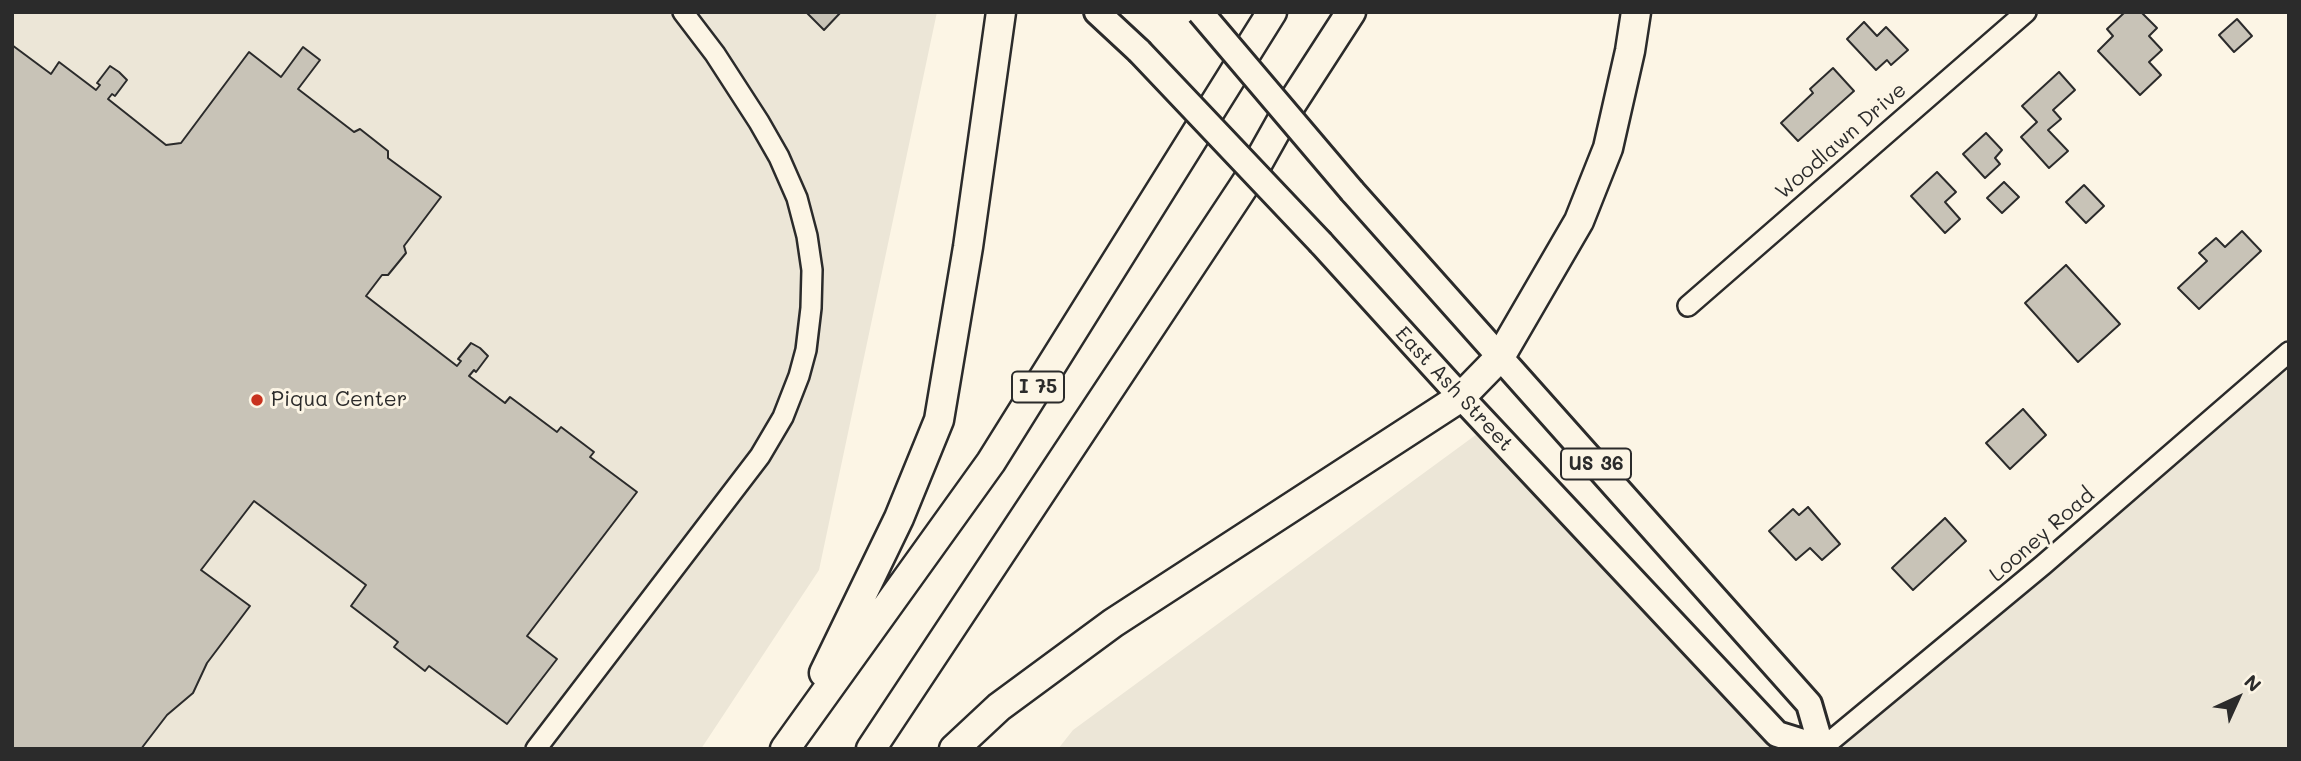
<!DOCTYPE html>
<style>
body{margin:0}
#map{position:relative;width:2301px;height:761px;overflow:hidden;background:#fcf5e5;font-family:Mali,sans-serif}
canvas{display:block}
.frame{position:absolute;inset:0;border:14px solid #2b2b2b;pointer-events:none}
.north{position:absolute;left:2203px;top:663px;width:70px;height:70px;-webkit-text-stroke:5px #fcf5e5;paint-order:stroke;rotate:45deg;font-size:19px;font-weight:700;line-height:28px;text-align:center;color:#2b2b2b}
.north::after{content:'';display:block;margin:auto;width:24px;height:32px;background:#2b2b2b;clip-path:polygon(50% 0,100% 100%,50% 72%,0 100%)}
</style>
<div id="map">
<canvas width="2301" height="761"></canvas>
<div class="frame"></div>
<div class="north">N</div>
</div>
<script>
const context = document.querySelector('canvas').getContext('2d');
context.lineJoin = 'round';
function fill(path, color) { context.fillStyle = color; context.fill(path, 'evenodd'); }
const shape = rows => new Path2D(rows.map(r => 'M' + r).join(''));
function strokePath(path, color, width, dash) { context.strokeStyle = color; context.lineWidth = width; context.lineCap = dash ? 'butt' : 'round'; context.setLineDash(dash || []); context.stroke(path); }
function label(font, color, halo, rows, align = 'center') {
  context.font = font + ' Mali,sans-serif'; context.lineWidth = 6; context.setLineDash([]); context.textBaseline = 'middle'; context.strokeStyle = halo; context.fillStyle = color; for (const [text, x, y, turn = 0] of rows) {
    context.save(); context.translate(x, y); context.rotate((+turn || 0) * Math.PI / 180); context.textAlign = isNaN(turn) ? turn : align; if (halo) context.strokeText(text, 0, 0); context.fillText(text, 0, 0); context.restore();
  }
}
fill(shape([
 [12,12,937,12,819,570,701,749,12,749],
 [2289,352,2289,749,1058,749,1073,730,1488,426,1777,734,1822,748]
]), '#ece6d7');
const building = shape([
 [806,12,841,12,824,30,806,12],
 [2125,12,2141,12,2157,28,2149,36,2162,50,2149,62,2161,75,2140,95,2098,51,2113,36,2107,29,2125,12],
 [2237,19,2252,36,2234,52,2219,35,2237,19],
 [1864,22,1877,36,1886,27,1908,50,1891,65,1887,60,1876,70,1847,39,1864,22],
 [12,45,51,74,59,62,96,90,100,85,97,83,110,66,119,72,127,80,115,96,112,94,108,99,166,145,181,143,249,52,281,77,303,47,320,60,298,89,354,132,360,129,388,151,388,158,441,197,404,246,406,253,388,275,382,275,366,296,457,366,461,361,458,359,471,343,480,348,488,356,476,372,474,370,469,376,505,403,510,397,557,432,561,427,594,452,590,457,637,492,527,636,557,659,507,724,429,666,425,671,394,647,398,642,351,606,366,585,254,501,201,570,250,606,207,663,193,693,167,715,141,749,12,749,12,45],
 [1833,68,1854,91,1798,141,1781,123,1813,93,1810,89,1833,68],
 [2059,72,2075,90,2053,110,2061,119,2048,130,2068,151,2049,168,2021,137,2037,122,2022,106,2059,72],
 [1986,133,2002,150,1995,158,2000,164,1985,178,1963,154,1986,133],
 [1937,172,1956,192,1945,202,1960,219,1945,233,1911,196,1937,172],
 [2004,182,2019,197,2002,213,1987,198,2004,182],
 [2084,185,2104,206,2086,223,2066,202,2084,185],
 [2242,231,2261,251,2199,309,2178,288,2207,261,2199,253,2216,238,2225,247,2242,231],
 [2066,265,2120,324,2078,362,2025,303,2066,265],
 [2023,409,2046,435,2010,469,1986,443,2023,409],
 [1808,507,1840,544,1822,560,1810,548,1796,560,1769,531,1793,509,1799,515,1808,507],
 [1945,518,1966,541,1913,590,1892,568,1945,518]
]);
fill(building, '#c8c3b7');
strokePath(building, '#2b2b2b', 2);
const minor = shape([
 [1688,306,2026,12],
 [536,749,760,456,783,417,799,376,806,350,811,308,812,270,807,236,797,198,779,157,759,122,715,54,683,12],
 [1821,749,2043,565,2289,352]
]);
const major = shape([
 [1097,12,1139,51],
 [1352,191,1809,704,1822,749],
 [1321,243,1461,397,1777,734,1822,748]
]);
const highway = shape([
 [824,673,899,518,939,420,968,247,1001,12],
 [785,749,991,462,1272,12],
 [871,749,1250,177,1287,111,1351,12],
 [954,749,999,707,1113,623,1461,397,1500,357,1579,221,1608,148,1630,51,1636,12]
]);
strokePath(minor, '#2b2b2b', 24);
strokePath(major, '#2b2b2b', 30);
strokePath(highway, '#2b2b2b', 33);
strokePath(minor, '#fcf5e5', 19);
strokePath(major, '#fcf5e5', 24);
strokePath(highway, '#fcf5e5', 28);
const majorBridge = shape([
 [1200,12,1352,191],
 [1139,51,1321,243]
]);
strokePath(majorBridge, '#2b2b2b', 30, []);
strokePath(majorBridge, '#fcf5e5', 24);
for (const [x, y, r, color] of [
 [257,400,7,"#c8321e"]
]) { const dot = new Path2D(); dot.arc(x, y, r, 0, 2 * Math.PI); context.fillStyle = color; context.fill(dot); strokePath(dot, '#fcf5e5', 2.5); }
for (const [x, y, w] of [
 [1038,387,52],
 [1596,464,70]
]) { const box = new Path2D(); box.roundRect(x - w / 2, y - 15.5, w, 31, 5); context.fillStyle = '#fcf5e5'; context.fill(box); strokePath(box, '#2b2b2b', 2); }
label('bold 19px', '#2b2b2b', null, [
 ["I 75",1038,387],
 ["US 36",1596,464]
]);
label('21px', '#2b2b2b', '#fcf5e5', [
 ["Woodlawn Drive",1841,141,-41],
 ["East Ash Street",1454,389,47],
 ["Looney Road",2042,535,-41]
]);
label('21px', '#2b2b2b', '#fcf5e5', [
 ["Piqua Center",271,400]
], 'left');
</script>
